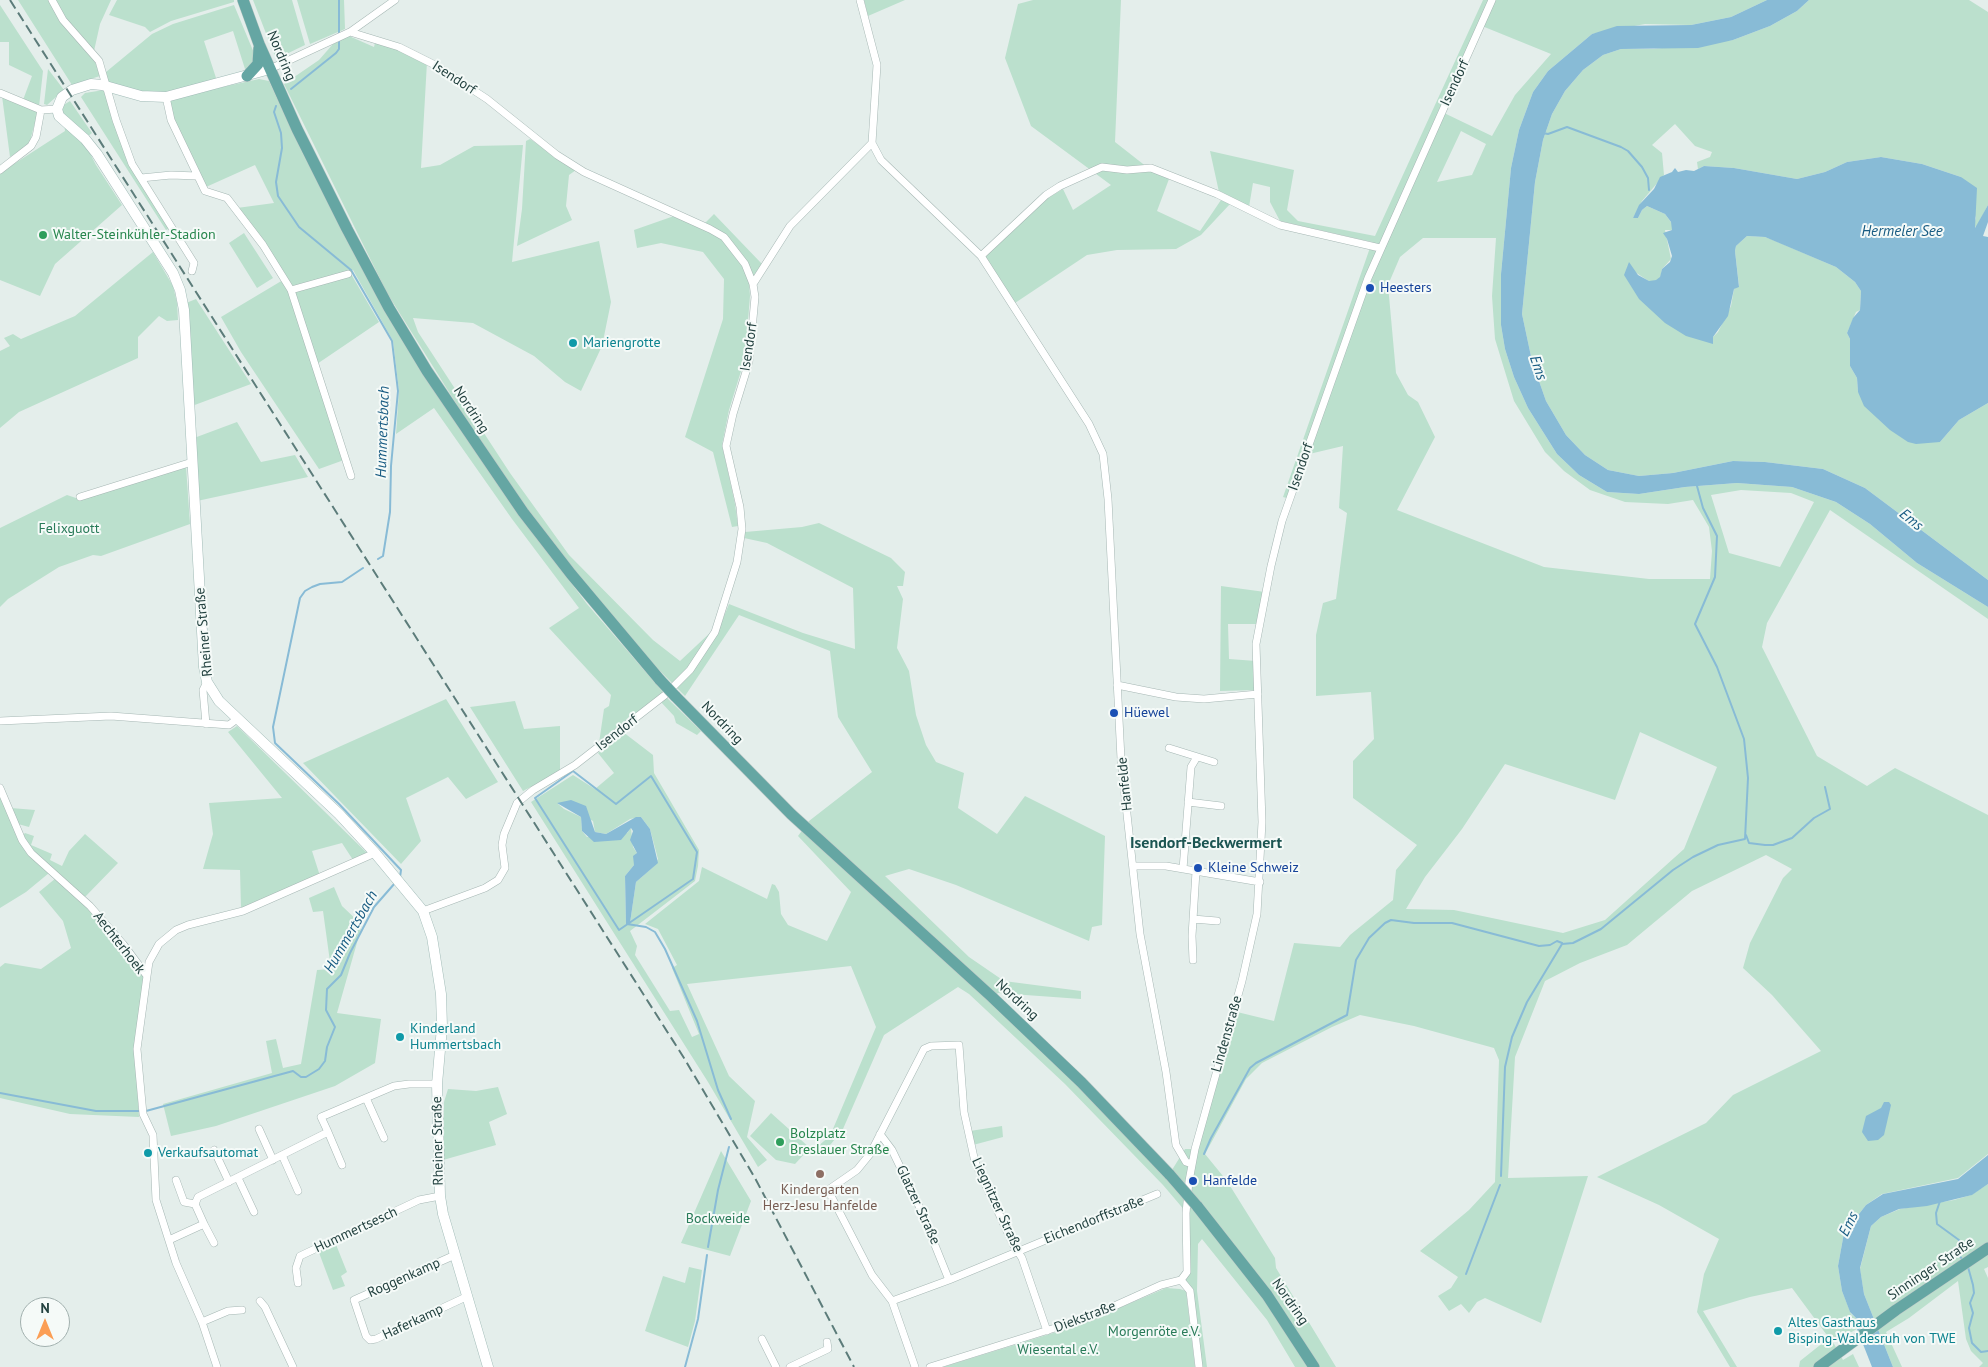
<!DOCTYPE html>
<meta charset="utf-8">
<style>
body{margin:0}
#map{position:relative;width:1988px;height:1367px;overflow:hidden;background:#e4eeeb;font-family:"PT Sans",sans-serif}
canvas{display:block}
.north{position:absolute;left:20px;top:1297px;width:50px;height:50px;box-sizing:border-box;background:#f5faf8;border:1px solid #a1b0ae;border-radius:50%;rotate:0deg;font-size:14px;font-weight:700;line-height:20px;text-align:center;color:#22413f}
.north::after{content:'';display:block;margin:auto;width:18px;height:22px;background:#fb9e55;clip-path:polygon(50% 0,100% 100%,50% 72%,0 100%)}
</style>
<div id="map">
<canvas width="1988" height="1367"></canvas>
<div class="north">N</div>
</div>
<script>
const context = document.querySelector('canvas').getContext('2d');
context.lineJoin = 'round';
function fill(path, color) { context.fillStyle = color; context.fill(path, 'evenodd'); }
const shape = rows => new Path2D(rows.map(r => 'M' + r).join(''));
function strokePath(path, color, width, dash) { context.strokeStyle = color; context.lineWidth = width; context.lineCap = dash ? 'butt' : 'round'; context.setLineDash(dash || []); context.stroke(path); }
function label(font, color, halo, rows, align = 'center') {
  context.font = font + ' "PT Sans",sans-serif'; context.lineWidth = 4; context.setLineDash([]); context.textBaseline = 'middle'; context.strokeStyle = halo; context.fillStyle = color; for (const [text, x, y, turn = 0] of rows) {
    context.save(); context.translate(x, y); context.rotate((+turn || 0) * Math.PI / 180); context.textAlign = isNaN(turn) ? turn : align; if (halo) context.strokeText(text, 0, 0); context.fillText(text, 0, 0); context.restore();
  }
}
fill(shape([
 [18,0,50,0,61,22,94,58,100,76,72,85],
 [55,0,111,0,100,24,94,51,64,19],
 [117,0,234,0,234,2,171,21,150,32,145,27,109,15],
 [253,0,292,0,305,45,276,59],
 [297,0,344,0,345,29,310,44],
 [864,0,905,0,868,16],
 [1033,0,1121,0,1115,142,1152,171,1169,179,1157,211,1200,231,1221,200,1230,204,1201,235,1176,249,1117,250,1087,255,1015,303,984,256,1041,202,1063,189,1073,210,1111,185,1031,126,1005,58,1018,4],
 [1483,0,1767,0,1731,17,1691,25,1645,24,1592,34,1548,71,1533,92,1519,130,1511,168,1501,274,1501,325,1505,349,1514,377,1528,408,1557,454,1579,475,1607,492,1639,494,1685,487,1737,483,1792,487,1836,502,1870,524,1917,563,1988,607,1988,619,1830,510,1767,623,1762,647,1817,756,1867,786,1895,768,1988,815,1988,1154,1958,1178,1882,1194,1866,1205,1844,1233,1838,1266,1842,1291,1851,1314,1856,1318,1857,1329,1833,1342,1843,1360,1853,1354,1859,1367,1799,1367,1800,1361,1829,1338,1792,1288,1750,1297,1703,1311,1737,1367,1730,1367,1697,1312,1704,1274,1719,1239,1659,1205,1597,1177,1706,1123,1733,1095,1821,1051,1772,995,1743,968,1750,943,1783,878,1792,869,1766,855,1692,891,1627,945,1580,963,1545,981,1515,1057,1508,1178,1588,1176,1541,1323,1485,1298,1477,1302,1469,1313,1461,1304,1449,1311,1438,1296,1451,1288,1458,1277,1420,1251,1469,1210,1495,1182,1499,1060,1494,1048,1414,1026,1360,1015,1332,1027,1262,1063,1246,1079,1205,1154,1227,1181,1275,1258,1276,1268,1336,1367,1295,1367,1267,1320,1202,1239,1198,1244,1197,1291,1207,1367,1199,1367,1190,1291,1181,1280,1184,1276,1186,1212,1163,1185,1065,1084,969,994,958,987,884,1035,843,1129,831,1144,821,1152,817,1147,830,1136,876,1027,851,966,687,984,729,1076,755,1101,747,1137,767,1160,758,1167,708,1082,531,802,573,775,595,789,614,773,598,753,623,732,653,755,654,773,699,850,698,866,695,881,630,931,637,946,635,955,670,1011,679,1010,692,1037,699,1034,672,968,677,965,658,929,645,924,699,881,702,867,767,899,772,884,775,885,779,892,781,914,788,925,827,941,851,892,798,836,809,821,872,772,838,717,830,651,739,615,685,696,641,652,565,559,504,480,387,293,284,84,319,60,333,44,349,36,374,47,375,43,397,48,427,62,421,168,440,165,474,146,523,145,512,262,599,241,611,302,602,346,581,391,565,382,534,356,473,323,413,318,418,332,510,473,569,555,653,640,680,661,712,631,717,633,729,604,803,633,855,649,853,588,767,543,744,538,745,532,802,527,819,523,891,558,905,572,903,586,897,586,903,599,897,648,909,671,916,715,926,745,936,762,964,773,958,808,997,834,1025,796,1105,836,1102,925,1092,927,1089,941,956,885,909,869,885,876,969,957,1004,981,1081,991,1081,999,998,993,990,1001,1110,1117,1167,1178,1185,1149,1195,1149,1233,1011,1274,1021,1294,943,1340,947,1350,935,1393,900,1396,870,1417,845,1353,798,1353,761,1374,739,1371,692,1316,696,1316,635,1323,603,1336,599,1347,513,1339,508,1343,446,1305,455,1290,499,1283,497,1372,242,1280,221,1270,202,1270,187,1253,183,1249,207,1219,192,1210,151,1294,170,1287,210,1298,221,1375,236],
 [1482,26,1551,54,1515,95,1492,136,1442,112],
 [1461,131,1486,144,1472,175,1437,182],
 [1423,238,1496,238,1492,296,1495,339,1514,401,1545,452,1564,471,1590,490,1625,502,1668,504,1693,500,1709,527,1712,551,1710,579,1649,579,1544,567,1397,510,1435,437,1418,402,1408,395,1396,373,1388,285,1400,257],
 [1741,490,1791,493,1814,502,1780,567,1729,553,1711,495],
 [1640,732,1717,767,1684,849,1605,920,1563,933,1454,910,1406,909,1425,877,1462,829,1505,764,1615,800],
 [557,803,593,821,595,832,606,834,630,819,641,817,650,829,658,859,653,867,636,882,630,923,626,925,625,876,634,865,637,853,633,847,631,828,627,833,587,837,582,831,581,817,564,809],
 [1809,0,1969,0,1988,12,1988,205,1976,228,1974,224,1976,218,1961,177,1922,164,1881,157,1847,162,1825,172,1797,179,1734,168,1704,166,1698,169,1697,162,1710,157,1712,152,1695,146,1675,124,1652,145,1662,153,1664,175,1642,201,1633,218,1638,218,1642,210,1647,206,1665,214,1673,225,1672,230,1665,230,1671,259,1662,269,1660,279,1650,282,1626,266,1713,343,1713,337,1718,332,1731,306,1734,289,1739,286,1735,251,1736,246,1747,236,1765,237,1773,240,1836,267,1855,282,1861,291,1860,310,1856,312,1847,333,1850,339,1850,366,1857,378,1858,392,1940,442,1959,420,1988,403,1988,580,1865,488,1823,469,1765,462,1733,461,1673,473,1639,476,1608,470,1585,455,1566,435,1546,401,1532,361,1522,314,1535,182,1543,140,1552,114,1565,91,1583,70,1603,55,1621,49,1653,49,1733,40,1770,26,1797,11],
 [0,5,43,71,39,107,23,100,32,76,9,65,9,42,0,42],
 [234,5,254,53,255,59,248,68,245,69,233,31,204,41,217,81,178,91,149,94,108,82,106,72,152,34,173,24],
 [48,69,64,90,47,105,44,104],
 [259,79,269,81,303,154,407,345,502,491,587,604,664,693,599,743,604,709,609,706,611,695,549,628,579,608,512,519,434,408,396,434,399,391,393,341,353,270,292,288,237,208,274,203,255,165,206,187,173,119,168,99],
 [104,90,131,165,170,228,166,230,81,97,85,93],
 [2,96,38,111,29,145,10,157],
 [70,101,92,133,83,140,96,165,122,205,55,264,40,296,0,280,0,173,65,131,62,106],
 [530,139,576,170,569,175,566,206,572,220,517,246,522,209,526,141],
 [714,214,762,264,749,282,750,296,745,358,729,410,722,445,735,504,738,526,732,527,713,452,685,437,723,319,724,279,703,252,661,243,637,248,634,230,674,216,700,228],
 [244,233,273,278,257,288,229,243],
 [153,252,173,286,177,303,178,320,167,321,159,316,138,337,138,358,19,412,0,428,0,351,10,346,4,338,13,334,21,339,75,316],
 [351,274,379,322,317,364,293,291],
 [283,280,290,292,344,460,319,469,241,352,221,317],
 [196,299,251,384,192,406,186,303],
 [237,422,261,462,295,455,308,477,197,501,194,438],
 [186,466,190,524,101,556,93,555,59,567,8,599,0,607,0,528,67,495,79,499],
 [1221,586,1265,592,1259,624,1228,624,1229,659,1256,661,1257,690,1220,691],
 [665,696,701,731,697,735,676,723,674,716,660,701],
 [446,699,498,782,466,799,448,777,406,798,421,841,401,864,303,763],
 [515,701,524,729,560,726,560,772,523,791,470,707],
 [237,726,367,853,353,860,342,843,312,851,320,876,241,909,240,870,203,869,213,834,209,803,282,798,228,732],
 [0,793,21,842,49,873,26,892,0,908],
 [11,808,35,810,29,827,18,824],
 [25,833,34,836,31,845,52,854,50,860,62,866,69,851,85,834,118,863,84,898,33,854,23,835],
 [56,878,89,908,123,947,144,977,135,1048,139,1117,70,1114,0,1098,0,967,5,963,41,969,71,948,63,921,39,892],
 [334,887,342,906,362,925,337,1013,381,1019,375,1063,335,1086,216,1126,171,1136,163,1104,272,1073,266,1041,276,1039,283,1068,301,1064,317,970,331,969,323,911,313,912,309,898],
 [498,1087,507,1114,489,1122,496,1145,443,1160,444,1102,448,1089,476,1091],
 [771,1113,810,1148,795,1164,776,1160,750,1136],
 [1002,1126,1003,1137,973,1145,970,1131],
 [721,1151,751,1201,730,1256,681,1243],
 [1988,1184,1988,1267,1984,1269,1988,1278,1988,1367,1979,1367,1983,1363,1971,1351,1966,1339,1958,1281,1909,1318,1886,1332,1902,1367,1893,1367,1864,1294,1860,1269,1871,1226,1881,1217,1900,1209,1954,1200,1971,1195],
 [335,1242,347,1272,341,1276,345,1286,333,1290,318,1250],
 [689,1267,702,1270,695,1321,688,1347,645,1331,663,1276,685,1283],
 [1166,1288,1180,1289,1186,1291,1195,1367,943,1367,1079,1325]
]), '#bbe0cd');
fill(shape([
 [1767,0,1809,0,1797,11,1770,26,1733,40,1698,48,1621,49,1603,55,1583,70,1565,91,1552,114,1543,140,1535,182,1522,314,1532,361,1546,401,1566,435,1585,455,1608,470,1639,476,1673,473,1733,461,1765,462,1823,469,1865,488,1988,580,1988,607,1917,563,1870,524,1836,502,1792,487,1737,483,1685,487,1639,494,1607,492,1579,475,1557,454,1528,408,1514,377,1505,349,1501,325,1501,274,1511,168,1519,130,1533,92,1548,71,1592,34,1617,26,1691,25,1731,17],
 [1881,157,1922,164,1961,177,1977,188,1975,228,1988,205,1988,222,1983,236,1988,237,1988,403,1959,420,1940,442,1916,444,1908,442,1890,430,1864,406,1858,392,1857,378,1850,366,1850,339,1847,333,1853,318,1860,310,1861,291,1855,282,1836,267,1765,237,1747,236,1736,246,1735,251,1739,287,1734,289,1728,316,1713,337,1713,344,1686,336,1665,323,1639,299,1624,275,1629,262,1638,275,1649,281,1656,280,1660,277,1662,269,1670,262,1672,256,1667,239,1663,233,1672,230,1671,222,1665,214,1647,206,1642,210,1638,218,1633,218,1639,205,1654,189,1660,177,1672,172,1675,168,1678,172,1686,170,1694,171,1704,166,1734,168,1797,179,1825,172,1847,162],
 [571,800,586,806,595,832,606,834,636,817,641,817,650,829,658,863,636,882,630,923,626,925,625,876,634,865,633,856,637,853,630,840,633,831,631,828,621,840,594,842,582,831,581,817,557,803],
 [1884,1102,1889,1102,1891,1105,1884,1135,1878,1140,1868,1141,1862,1132,1866,1116,1881,1108],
 [1988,1155,1988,1184,1972,1195,1927,1206,1899,1209,1881,1217,1871,1226,1860,1268,1864,1294,1893,1367,1872,1367,1857,1329,1856,1318,1850,1312,1842,1291,1838,1266,1844,1233,1866,1205,1883,1194,1958,1179]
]), '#88bbd6');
strokePath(shape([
 [339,0,339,35],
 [291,89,336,53,339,49,339,39],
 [276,106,274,112,281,133,282,148,276,182,278,196,299,227,351,270,392,341,398,391,391,466,390,512,383,556,378,559],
 [1543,133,1548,134,1567,127,1621,147,1628,151,1642,167,1648,178,1649,190],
 [363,568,342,582,320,584,312,587,305,591,300,598,273,727,275,743,339,804,401,870,400,877],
 [573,771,616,804,651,776,697,852,693,879,619,930,535,798,573,771],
 [1746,835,1749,843,1765,845,1773,845,1792,838,1814,818,1830,809,1825,787],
 [627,924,646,927,655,932,665,949,697,1021,718,1090,731,1119],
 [0,1093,96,1111,141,1111],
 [146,1111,293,1071,301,1077,306,1077,319,1069,325,1061,327,1047,335,1027,326,1010,327,989,341,975,350,953,374,907,395,883],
 [1204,1154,1211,1138,1250,1068,1256,1063,1347,1015,1356,960,1369,938,1385,923,1391,920,1414,923,1452,923,1539,946,1550,945,1557,941,1562,943],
 [1501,1176,1505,1067,1512,1037,1527,1002,1562,944,1573,943,1601,929,1673,870,1693,857,1718,845,1745,839,1748,778,1744,739,1717,667,1695,624,1715,577,1717,536,1703,508,1697,486],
 [1940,1201,1936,1213,1937,1224,1959,1240,1959,1255,1962,1259],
 [708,1247,718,1190,729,1147],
 [1968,1267,1973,1285,1974,1293,1970,1303,1973,1313,1969,1328,1972,1343,1981,1352,1988,1351],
 [1466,1274,1500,1185],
 [685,1367,698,1319,707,1255]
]), '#88bbd6', 2);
const street = shape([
 [52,0,63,20,99,61,116,120,132,164,194,263,192,271],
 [860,0,877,65,872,143,881,160,981,256,1089,424,1103,454,1108,499,1121,759,1140,934,1166,1072,1176,1145,1186,1162,1192,1164],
 [350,32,399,47,435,65,487,99,557,155,584,172,710,229,724,237,745,264,753,284,755,297,749,362,733,414,726,446,740,507,742,529,737,562,715,632,690,670,665,695,575,765,533,790,517,803,504,834,502,845,505,868,498,880,485,888,423,911],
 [270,69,350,32,395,0],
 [0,93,41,110,57,109],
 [166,97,171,120,205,191,227,198,263,245,291,290,351,476],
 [0,170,31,146,36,137,41,110],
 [141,178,171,175,197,176],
 [981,256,1046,195,1060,186,1102,167,1127,170,1151,168,1217,194,1280,225,1380,248],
 [753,284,790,226,872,143],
 [291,290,348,274],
 [80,497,192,462],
 [1117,685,1176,697,1204,699,1258,694],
 [0,721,111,716,229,725,237,719],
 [206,724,203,690,207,682],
 [1169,748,1214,762],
 [0,788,22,840,31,853,90,906,123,944,147,976,137,1049,143,1114,153,1135,156,1200,176,1263,202,1322,217,1367],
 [1188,802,1221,806],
 [1133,866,1166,866,1260,882],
 [1183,869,1191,767,1197,757],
 [1193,919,1217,921],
 [1193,960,1192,936,1196,871],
 [147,976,149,962,159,944,176,930,188,925,243,911,375,853],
 [366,1098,384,1138],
 [259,1129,273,1160],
 [328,1132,342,1165],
 [880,1134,892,1150,920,1208,949,1280],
 [214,1150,229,1182],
 [282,1155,298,1191],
 [238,1178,254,1212],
 [176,1180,184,1202,195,1204],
 [204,1224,214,1243],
 [169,1240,204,1224,195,1204,198,1197,328,1132,321,1117,394,1086,409,1084,437,1084],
 [455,1255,354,1300,366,1336,370,1340,376,1339,468,1296],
 [1181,1280,1187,1272,1186,1213,1189,1181,1195,1149,1242,981,1257,914,1262,822,1256,644,1271,566,1282,521,1368,278,1492,0],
 [1181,1280,1190,1291,1199,1367],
 [298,1283,296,1268,300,1256,419,1200,440,1196],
 [260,1301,265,1307,293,1367],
 [892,1301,949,1280,1157,1194],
 [202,1322,228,1311,242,1310],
 [762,1339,776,1367],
 [790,1367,828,1349,827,1342],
 [915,1367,892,1301,872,1275,828,1190,857,1170,870,1154,924,1049,931,1046,959,1045,964,1112,975,1162,1013,1244,1022,1258,1047,1331],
 [930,1367,1090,1317,1161,1285,1181,1280]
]);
const secondary = shape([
 [270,69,166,97,141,96,102,85,91,84,72,90,62,97,57,109,59,116,85,139,97,154,173,273,180,290,184,310,204,667,207,682,219,701,339,814,375,853,423,911,432,937,441,994,442,1027,437,1084,440,1196,443,1214,488,1367]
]);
const primary = shape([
 [243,0,259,44,297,129,347,229,389,308,427,371,523,512,571,574,660,680],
 [247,76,258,64,259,48],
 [675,696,791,814,992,997,1081,1082,1170,1175],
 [1197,1206,1267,1295,1314,1367],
 [1819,1367,1896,1310,1988,1248]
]);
strokePath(street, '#a6b7b4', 8);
strokePath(secondary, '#a1bbb7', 11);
strokePath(primary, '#c1cac9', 12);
strokePath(street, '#fff', 7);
strokePath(secondary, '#fff', 10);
strokePath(primary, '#65a6a3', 11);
strokePath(shape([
 [10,0,684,1058,755,1178,854,1367]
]), '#5c7c7a', 2, [10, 5]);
const primaryBridge = shape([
 [660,680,675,696],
 [1170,1175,1197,1206]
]);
strokePath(primaryBridge, '#c1cac9', 12, []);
strokePath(primaryBridge, '#65a6a3', 11);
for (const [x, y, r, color] of [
 [43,235,5,"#2e9e5b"],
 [1370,288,5,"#1a4fb4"],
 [573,343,5,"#0f9aa8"],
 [1114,713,5,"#1a4fb4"],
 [1198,868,5,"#1a4fb4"],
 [400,1037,5,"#0f9aa8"],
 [780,1142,5,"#2e9e5b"],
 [148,1153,5,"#0f9aa8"],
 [820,1174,5,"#8d6e63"],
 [1193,1181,5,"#1a4fb4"],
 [1778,1331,5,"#0f9aa8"]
]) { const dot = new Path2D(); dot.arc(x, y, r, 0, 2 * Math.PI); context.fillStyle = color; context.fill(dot); strokePath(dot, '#f5faf8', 2); }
label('14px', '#22413f', '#f5faf8', [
 ["Nordring",281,56,67],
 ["Isendorf",454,78,33],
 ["Isendorf",1455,83,-65],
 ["Isendorf",749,347,-81],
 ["Nordring",471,410,57],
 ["Isendorf",1301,467,-71],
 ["Rheiner Straße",204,632,-95],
 ["Nordring",722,723,46],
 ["Isendorf",617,733,-38],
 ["Hanfelde",1125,784,-96],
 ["Aechterhoek",119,943,52],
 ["Nordring",1017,1000,43],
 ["Lindenstraße",1227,1034,-74],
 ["Rheiner Straße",438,1141,-91],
 ["Glatzer Straße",918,1205,65],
 ["Liegnitzer Straße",997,1205,65],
 ["Eichendorffstraße",1094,1220,-22],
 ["Hummertsesch",356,1230,-25],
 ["Sinninger Straße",1931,1269,-34],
 ["Roggenkamp",404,1278,-24],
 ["Nordring",1290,1302,55],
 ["Diekstraße",1085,1317,-21],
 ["Haferkamp",413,1322,-25]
]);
label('14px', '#27864d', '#f5faf8', [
 ["Walter-Steinkühler-Stadion",53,235],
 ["Bolzplatz",790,1134],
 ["Breslauer Straße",790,1150]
], 'left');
label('14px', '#164399', '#f5faf8', [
 ["Heesters",1380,288],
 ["Hüewel",1124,713],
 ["Kleine Schweiz",1208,868],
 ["Hanfelde",1203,1181]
], 'left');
label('14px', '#0d838f', '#f5faf8', [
 ["Mariengrotte",583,343],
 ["Kinderland",410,1029],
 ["Hummertsbach",410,1045],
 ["Verkaufsautomat",158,1153],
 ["Altes Gasthaus",1788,1323],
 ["Bisping-Waldesruh von TWE",1788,1339]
], 'left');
label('14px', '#297b59', '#f5faf8', [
 ["Felixguott",69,529],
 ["Bockweide",718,1219],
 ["Morgenröte e.V.",1154,1332],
 ["Wiesental e.V.",1058,1350]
]);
label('14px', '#785e54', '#f5faf8', [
 ["Kindergarten",820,1190],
 ["Herz-Jesu Hanfelde",820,1206]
]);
label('italic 15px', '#175b82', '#f5faf8', [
 ["Hermeler See",1902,232],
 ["Ems",1538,368,71],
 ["Hummertsbach",383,432,-88],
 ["Ems",1911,520,39],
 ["Hummertsbach",351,932,-60],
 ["Ems",1849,1224,-64]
]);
label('bold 16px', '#1c5552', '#f5faf8', [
 ["Isendorf-Beckwermert",1206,843]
]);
</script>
